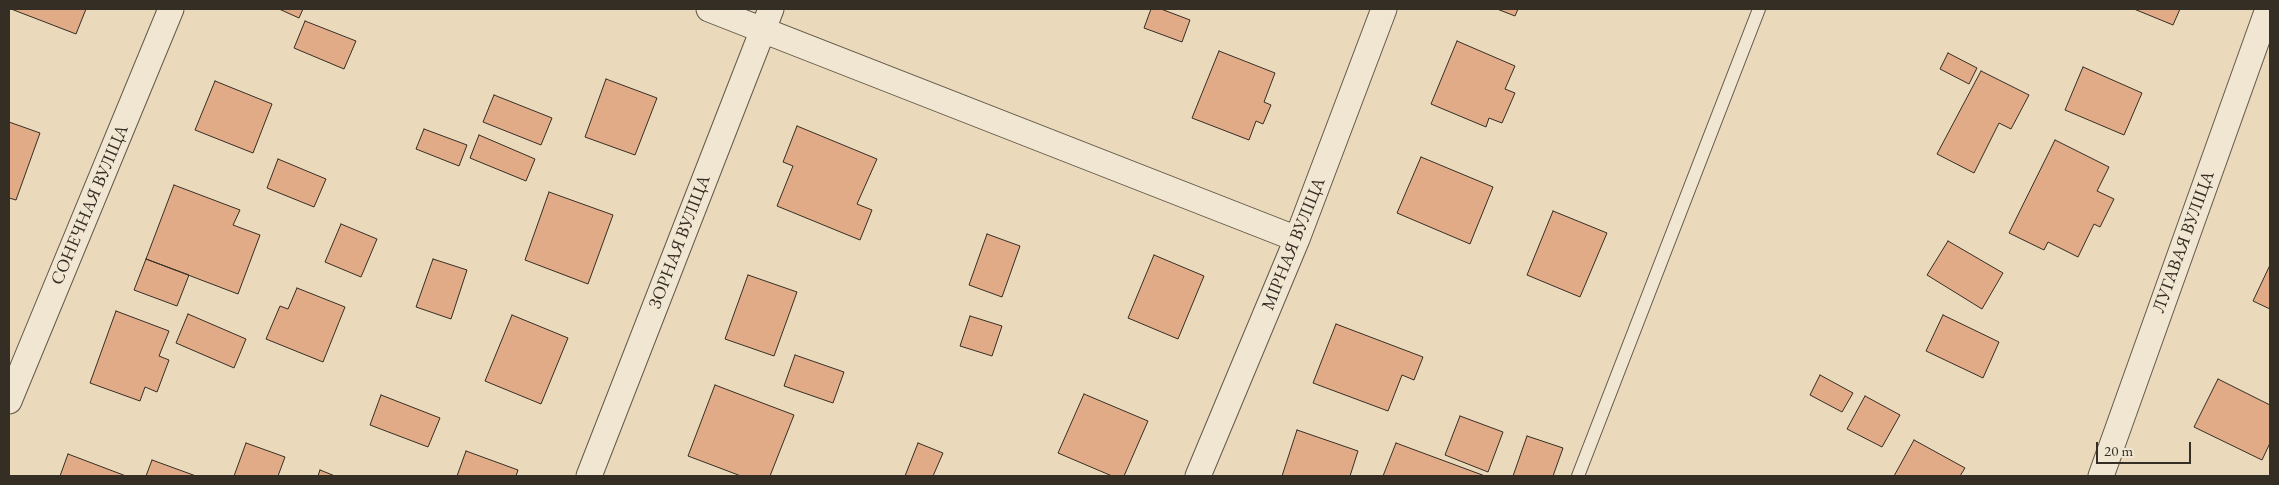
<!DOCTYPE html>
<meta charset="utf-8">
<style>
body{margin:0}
#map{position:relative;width:2279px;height:485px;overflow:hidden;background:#ead9ba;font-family:"EB Garamond",serif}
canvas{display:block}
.frame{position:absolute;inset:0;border:10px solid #352e24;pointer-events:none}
.scale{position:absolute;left:2096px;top:442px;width:95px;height:22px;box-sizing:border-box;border:2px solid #352e24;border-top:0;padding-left:6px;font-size:15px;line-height:18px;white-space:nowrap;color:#352e24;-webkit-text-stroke:4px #f1e6d2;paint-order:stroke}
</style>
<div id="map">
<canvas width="2279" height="485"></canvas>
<div class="frame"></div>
<div class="scale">20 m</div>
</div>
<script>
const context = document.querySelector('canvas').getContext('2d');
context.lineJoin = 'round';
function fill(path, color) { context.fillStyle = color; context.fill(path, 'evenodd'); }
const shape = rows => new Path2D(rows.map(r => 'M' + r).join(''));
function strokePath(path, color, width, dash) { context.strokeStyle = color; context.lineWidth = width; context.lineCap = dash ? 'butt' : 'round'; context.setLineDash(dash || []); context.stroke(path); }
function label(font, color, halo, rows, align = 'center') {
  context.font = font + ' "EB Garamond",serif'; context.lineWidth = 5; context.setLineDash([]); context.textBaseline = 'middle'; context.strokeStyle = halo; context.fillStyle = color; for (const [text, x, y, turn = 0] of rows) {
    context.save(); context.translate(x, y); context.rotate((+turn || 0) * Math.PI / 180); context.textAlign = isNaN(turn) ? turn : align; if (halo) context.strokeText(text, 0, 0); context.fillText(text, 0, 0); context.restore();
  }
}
const building = shape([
 [11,9,86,9,76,34,11,9],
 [279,9,303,9,299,18,279,9],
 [1151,9,1161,9,1190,20,1182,42,1144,28,1151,9],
 [1497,9,1518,9,1515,16,1497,9],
 [2134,9,2180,9,2173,25,2134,9],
 [305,21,356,41,344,69,294,48,305,21],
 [1457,41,1515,66,1505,89,1515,93,1502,123,1489,118,1486,127,1431,104,1457,41],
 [1219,51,1275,73,1264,102,1271,105,1263,124,1256,121,1249,140,1192,118,1219,51],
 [1948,53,1977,68,1969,84,1940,69,1948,53],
 [2083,67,2142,93,2124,135,2065,110,2083,67],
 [1981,71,2029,95,2011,129,1999,123,1974,173,1937,154,1981,71],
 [606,79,657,98,635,155,585,137,606,79],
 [215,81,272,104,253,153,195,130,215,81],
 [494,95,552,118,541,145,483,122,494,95],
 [9,122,40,133,16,200,9,198,9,122],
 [797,126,877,159,857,204,872,210,860,240,777,206,793,166,783,162,797,126],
 [424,129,467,145,459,166,416,149,424,129],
 [479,135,535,159,526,181,470,158,479,135],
 [2055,140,2109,167,2097,191,2114,199,2100,227,2094,224,2078,257,2048,242,2044,250,2009,233,2055,140],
 [1421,157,1493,187,1470,244,1397,213,1421,157],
 [278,159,326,179,314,207,267,188,278,159],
 [174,185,240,210,233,225,260,235,238,294,146,259,174,185],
 [549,192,613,215,588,284,525,260,549,192],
 [1553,211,1607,233,1580,297,1527,275,1553,211],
 [341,224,377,239,361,277,325,262,341,224],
 [987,234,1020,246,1002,297,969,285,987,234],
 [1948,241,2003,273,1982,309,1927,275,1948,241],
 [1154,255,1204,276,1178,339,1128,318,1154,255],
 [146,259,189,275,177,306,134,290,146,259],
 [433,259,467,270,451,319,416,307,433,259],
 [2270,265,2270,309,2253,301,2270,265],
 [748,275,797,292,774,356,725,339,748,275],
 [297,288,345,307,323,362,266,339,280,306,288,309,297,288],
 [116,311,169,331,159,356,169,360,157,392,145,387,140,401,90,383,116,311],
 [188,314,246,339,234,368,176,343,188,314],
 [512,315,568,338,541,404,485,381,512,315],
 [1943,315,1999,342,1983,378,1926,351,1943,315],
 [970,316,1002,326,992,356,960,346,970,316],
 [1336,324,1423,357,1414,380,1402,375,1388,411,1313,383,1336,324],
 [795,355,844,372,833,403,784,386,795,355],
 [1820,375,1853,393,1842,412,1810,395,1820,375],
 [2218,379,2270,405,2270,443,2262,460,2194,427,2218,379],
 [715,385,794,415,770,476,741,476,688,456,715,385],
 [1084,394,1148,421,1124,476,1112,476,1058,453,1084,394],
 [381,395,440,418,428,447,370,425,381,395],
 [1865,396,1900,415,1882,447,1847,429,1865,396],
 [1460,416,1503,432,1488,472,1445,455,1460,416],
 [1297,430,1358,451,1350,476,1282,476,1297,430],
 [1527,436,1563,448,1553,476,1513,476,1527,436],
 [1914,440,1965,468,1960,476,1894,476,1914,440],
 [246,443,285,457,278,476,234,476,246,443],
 [918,443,943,453,933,476,905,476,918,443],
 [1396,443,1485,476,1383,476,1396,443],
 [466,451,518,470,516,476,457,476,466,451],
 [68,454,126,476,60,476,68,454],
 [152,460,196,476,146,476,152,460],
 [320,470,335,476,318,476,320,470]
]);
fill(building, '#e1ab88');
strokePath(building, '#352e24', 1);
const lane = shape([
 [1578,476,1759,9]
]);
const street = shape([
 [709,9,1297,239],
 [9,401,171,9],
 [589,476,771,9],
 [1198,476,1297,239,1384,9],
 [2101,476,2268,9]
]);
strokePath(lane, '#62594a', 14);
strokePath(street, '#62594a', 27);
strokePath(lane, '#f1e6d2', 12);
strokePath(street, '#f1e6d2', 25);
label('18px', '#352e24', '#f1e6d2', [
 ["СОНЕЧНАЯ ВУЛІЦА",90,205,-67],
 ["ЗОРНАЯ ВУЛІЦА",680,242,-69],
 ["ЛУГАВАЯ ВУЛІЦА",2184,242,-70],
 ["МІРНАЯ ВУЛІЦА",1294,244,-68]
]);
</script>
